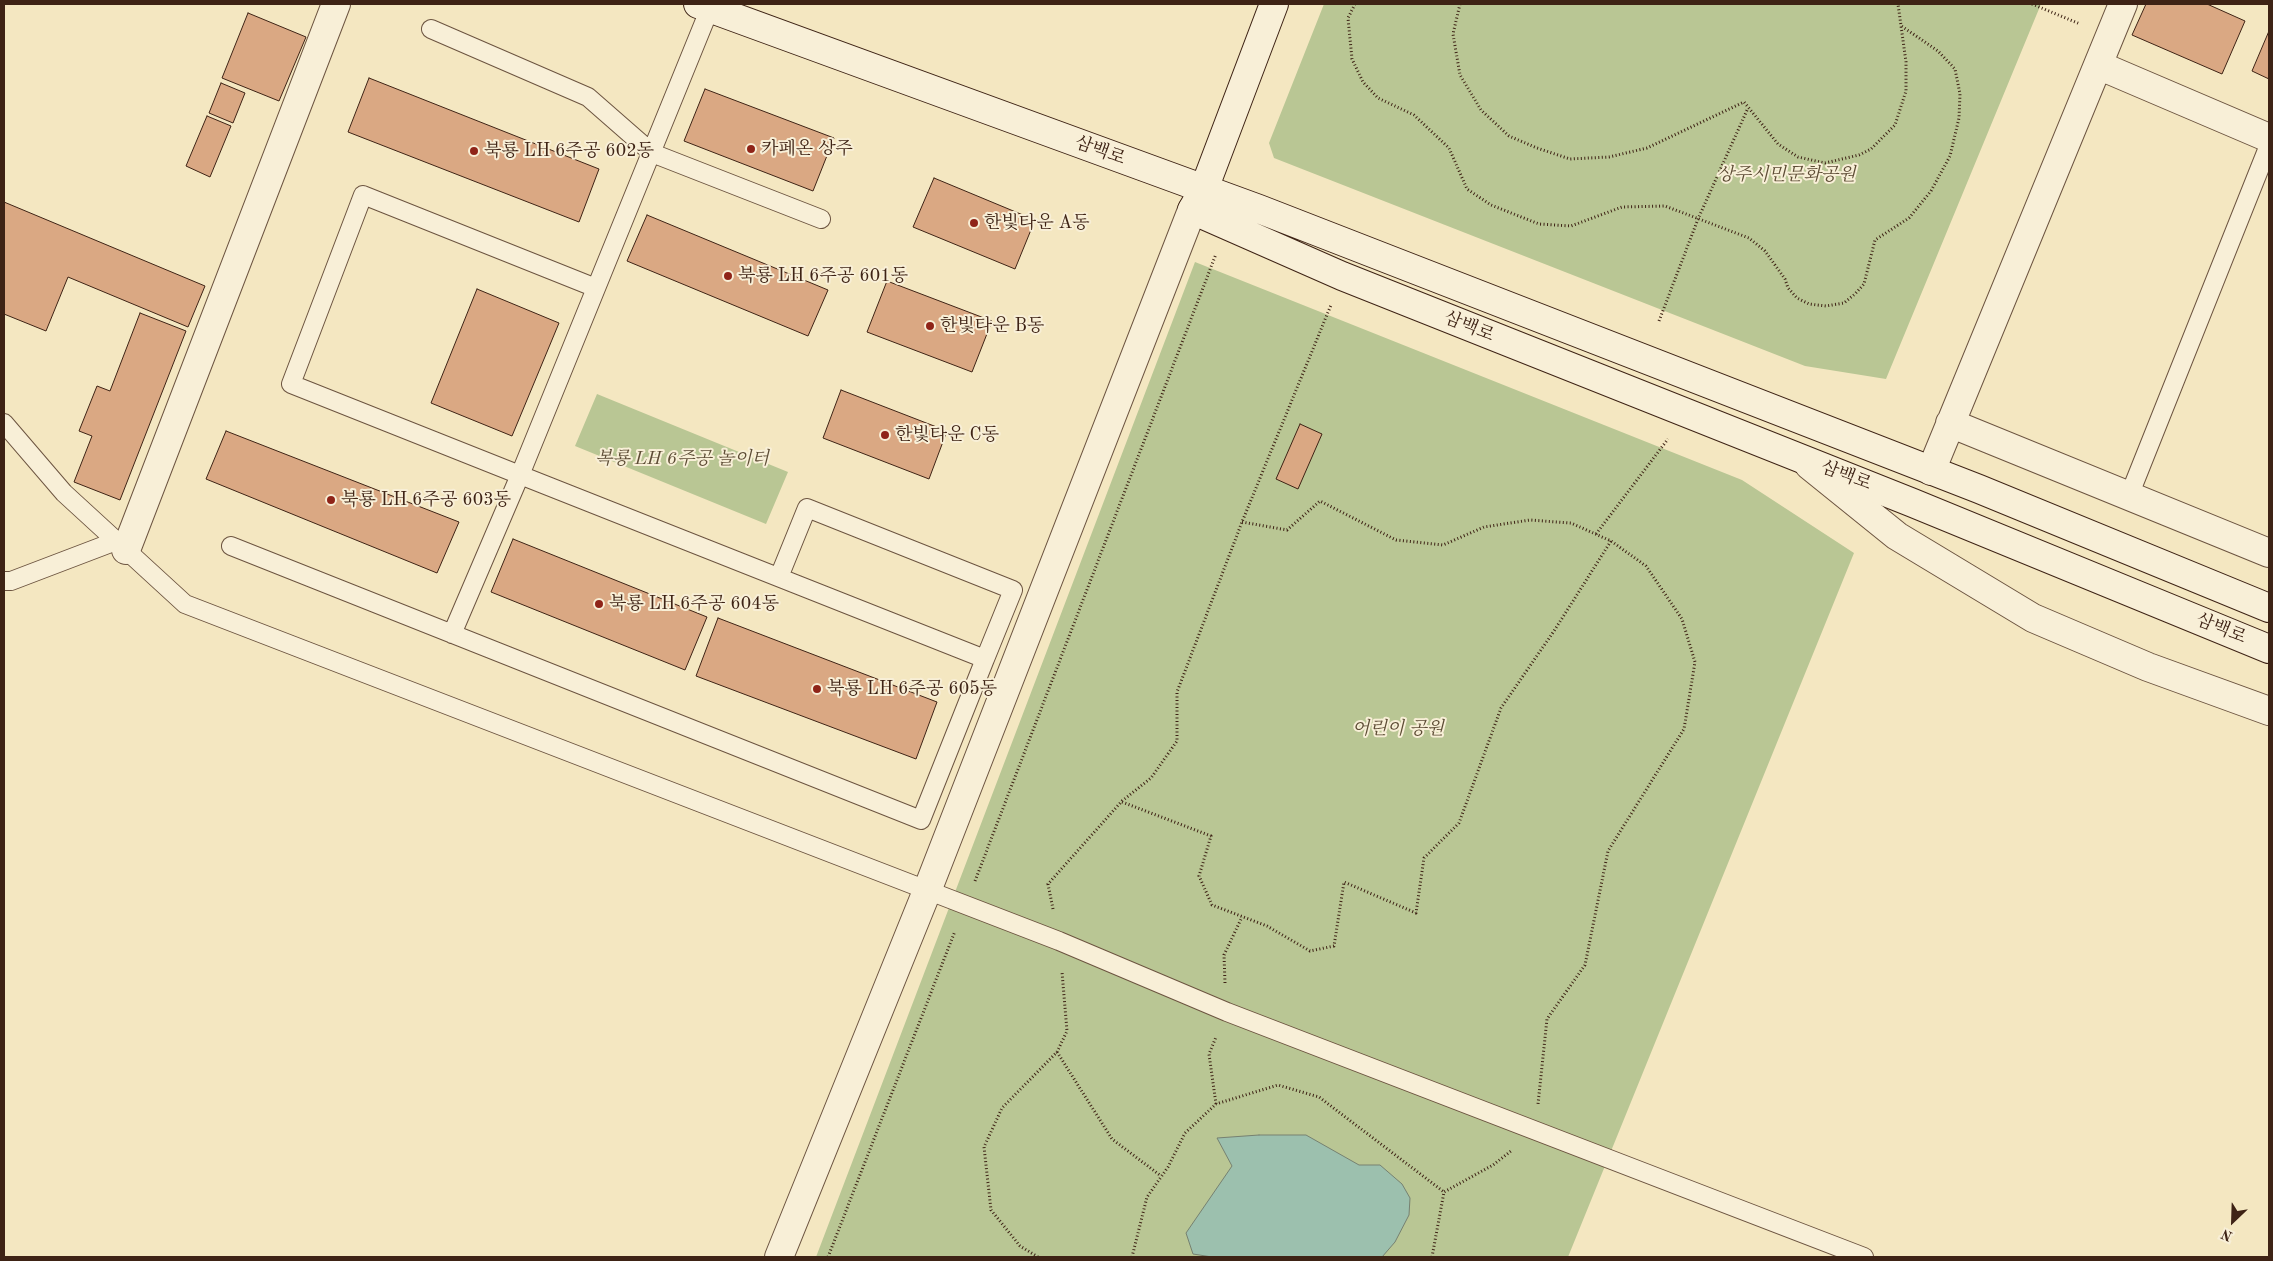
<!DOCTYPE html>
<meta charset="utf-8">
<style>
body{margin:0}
#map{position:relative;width:2273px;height:1261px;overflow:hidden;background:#f4e7c1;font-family:"Old Standard TT",serif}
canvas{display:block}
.frame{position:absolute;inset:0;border:5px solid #3e2315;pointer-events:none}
.north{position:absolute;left:2208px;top:1196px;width:50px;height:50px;-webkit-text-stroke:4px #f8efd7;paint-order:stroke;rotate:204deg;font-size:14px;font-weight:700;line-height:20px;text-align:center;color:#3e2315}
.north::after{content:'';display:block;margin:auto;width:18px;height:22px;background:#3e2315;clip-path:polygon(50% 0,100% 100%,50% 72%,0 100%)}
</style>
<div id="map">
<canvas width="2273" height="1261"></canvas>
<div class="frame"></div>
<div class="north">N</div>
</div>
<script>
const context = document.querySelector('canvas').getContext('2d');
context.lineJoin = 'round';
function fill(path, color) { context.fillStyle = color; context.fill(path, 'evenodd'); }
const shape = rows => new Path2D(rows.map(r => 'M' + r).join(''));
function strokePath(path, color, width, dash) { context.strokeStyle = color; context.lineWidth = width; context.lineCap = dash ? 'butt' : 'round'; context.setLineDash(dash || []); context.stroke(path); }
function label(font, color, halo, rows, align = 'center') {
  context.font = font + ' "Old Standard TT","Noto Serif KR",serif'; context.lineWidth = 4; context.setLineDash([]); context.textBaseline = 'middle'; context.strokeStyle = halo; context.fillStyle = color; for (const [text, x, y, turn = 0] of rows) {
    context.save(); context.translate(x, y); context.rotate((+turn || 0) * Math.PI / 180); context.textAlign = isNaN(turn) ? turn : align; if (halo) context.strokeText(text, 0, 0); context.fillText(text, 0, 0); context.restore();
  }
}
fill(shape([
 [1324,4,2041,4,1886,379,1805,366,1274,158,1269,143],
 [1195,262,1742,480,1854,553,1568,1257,816,1257],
 [597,394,788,472,766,524,575,446]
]), '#b9c694');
const water = shape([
 [1259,1135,1306,1135,1359,1165,1380,1165,1402,1184,1410,1198,1409,1215,1395,1242,1382,1257,1212,1257,1193,1254,1186,1233,1232,1166,1217,1138,1259,1135]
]);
fill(water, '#9cc0ae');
strokePath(water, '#768171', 1);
const building = shape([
 [2146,4,2207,4,2245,21,2222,74,2132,35,2146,4],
 [248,13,306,37,279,101,222,78,248,13],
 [2269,31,2269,79,2252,71,2269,31],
 [369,78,599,169,579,222,348,132,369,78],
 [221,83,245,93,233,123,209,113,221,83],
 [705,89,834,138,813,191,684,141,705,89],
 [207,116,231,126,210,177,186,166,207,116],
 [934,178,1035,220,1015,269,913,227,934,178],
 [4,202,205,286,188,327,68,277,46,331,4,314,4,202],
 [647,215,828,290,808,336,627,261,647,215],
 [887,281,992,321,972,372,867,332,887,281],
 [477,289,559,323,512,436,431,403,477,289],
 [140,313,186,331,120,500,74,482,92,436,79,431,97,386,110,391,140,313],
 [841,390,947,431,929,479,823,438,841,390],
 [1300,424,1322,434,1298,489,1276,479,1300,424],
 [226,431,459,522,437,573,206,479,226,431],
 [513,539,707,617,685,670,491,592,513,539],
 [718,618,937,702,916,759,696,676,718,618]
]);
fill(building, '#daa883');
strokePath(building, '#3e2315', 1);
const lane = shape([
 [431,29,588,97,652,153,821,219],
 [4,423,64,493,185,604,1059,941,1227,1012,1864,1257],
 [2129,496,2269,145],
 [231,546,921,820,985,659,520,475,710,8],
 [779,577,807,508,1013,590,985,659],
 [4,581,11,581,116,541],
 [452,634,520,475,291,384,363,195,596,288]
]);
const street = shape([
 [2098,65,2269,138],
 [1950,423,2269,553],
 [1809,465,1897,536,2033,618,2148,667,2269,711],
 [1931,471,2123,4],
 [126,550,336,4],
 [779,1257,927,891,1192,210]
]);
const secondary = shape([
 [698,4,1259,209,1979,489,2269,608],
 [1274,4,1204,189,1192,210,1342,276,1913,503,2269,649]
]);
strokePath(lane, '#6c5440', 20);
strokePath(street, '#6c5440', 30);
strokePath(secondary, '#3e2315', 30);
strokePath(shape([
 [1355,4,1348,18,1352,59,1363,82,1378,98,1414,115,1449,148,1467,189,1491,205,1539,224,1571,226,1622,207,1665,206,1749,238,1765,251,1785,279,1788,288,1797,298,1809,304,1826,306,1844,303,1855,294,1864,284,1875,240,1909,218,1931,191,1950,156,1959,118,1960,94,1955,69,1938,51,1900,25],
 [1460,4,1453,34,1460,75,1481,110,1509,136,1537,148,1570,159,1609,157,1647,148,1744,102,1778,144,1798,157,1825,163,1859,155,1871,149,1895,125,1906,91,1906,62,1898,4],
 [2032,4,2080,24],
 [1659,321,1698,219,1748,108],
 [1242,522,1287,530,1320,501,1396,540,1443,545,1484,527,1530,520,1571,523,1611,541,1646,566,1682,619,1695,662,1684,729,1608,851,1585,965,1547,1019,1538,1104],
 [1596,534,1668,439],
 [1122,802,1211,836,1199,876,1212,905,1267,926,1310,951,1334,946,1344,882,1416,913,1424,858,1459,823,1501,708,1554,631,1611,541],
 [975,881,1216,254],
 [1053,909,1048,884,1122,801,1151,778,1177,741,1177,692,1242,522,1331,305],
 [1225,983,1224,955,1242,917],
 [1057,1052,1112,1139,1161,1176],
 [1216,1104,1209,1054,1216,1037],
 [828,1257,955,931],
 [1038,1257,1020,1246,991,1210,984,1147,1002,1108,1057,1052,1067,1031,1062,972],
 [1132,1257,1147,1197,1168,1167,1185,1133,1216,1104,1278,1085,1319,1097,1444,1192],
 [1432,1257,1444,1192,1493,1165,1511,1151]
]), '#3e2315', 3, [1, 2.5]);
strokePath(lane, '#f8efd7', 18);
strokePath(street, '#f8efd7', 28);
strokePath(secondary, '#f8efd7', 28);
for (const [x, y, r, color] of [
 [751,149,5,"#8f2418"],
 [474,151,5,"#8f2418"],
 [974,223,5,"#8f2418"],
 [728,276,5,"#8f2418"],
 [930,326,5,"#8f2418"],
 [885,435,5,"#8f2418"],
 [331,500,5,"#8f2418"],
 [599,604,5,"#8f2418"],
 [817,689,5,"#8f2418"]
]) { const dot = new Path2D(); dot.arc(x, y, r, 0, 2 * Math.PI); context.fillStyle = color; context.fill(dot); strokePath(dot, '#f8efd7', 2); }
label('18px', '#3e2315', '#f8efd7', [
 ["카페온 상주",761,149],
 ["북룡 LH 6주공 602동",484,151],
 ["한빛타운 A동",984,223],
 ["북룡 LH 6주공 601동",738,276],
 ["한빛타운 B동",940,326],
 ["한빛타운 C동",895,435],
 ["북룡 LH 6주공 603동",341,500],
 ["북룡 LH 6주공 604동",609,604],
 ["북룡 LH 6주공 605동",827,689]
], 'left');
label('18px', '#3e2315', '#f8efd7', [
 ["삼백로",1100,151,20],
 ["삼백로",1469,327,22],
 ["삼백로",1846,476,21],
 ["삼백로",2221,629,22]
]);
label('italic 18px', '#5d4c35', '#f8efd7', [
 ["상주시민문화공원",1786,175],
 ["복룡 LH 6주공 놀이터",682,459],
 ["어린이 공원",1398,729]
]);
</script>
